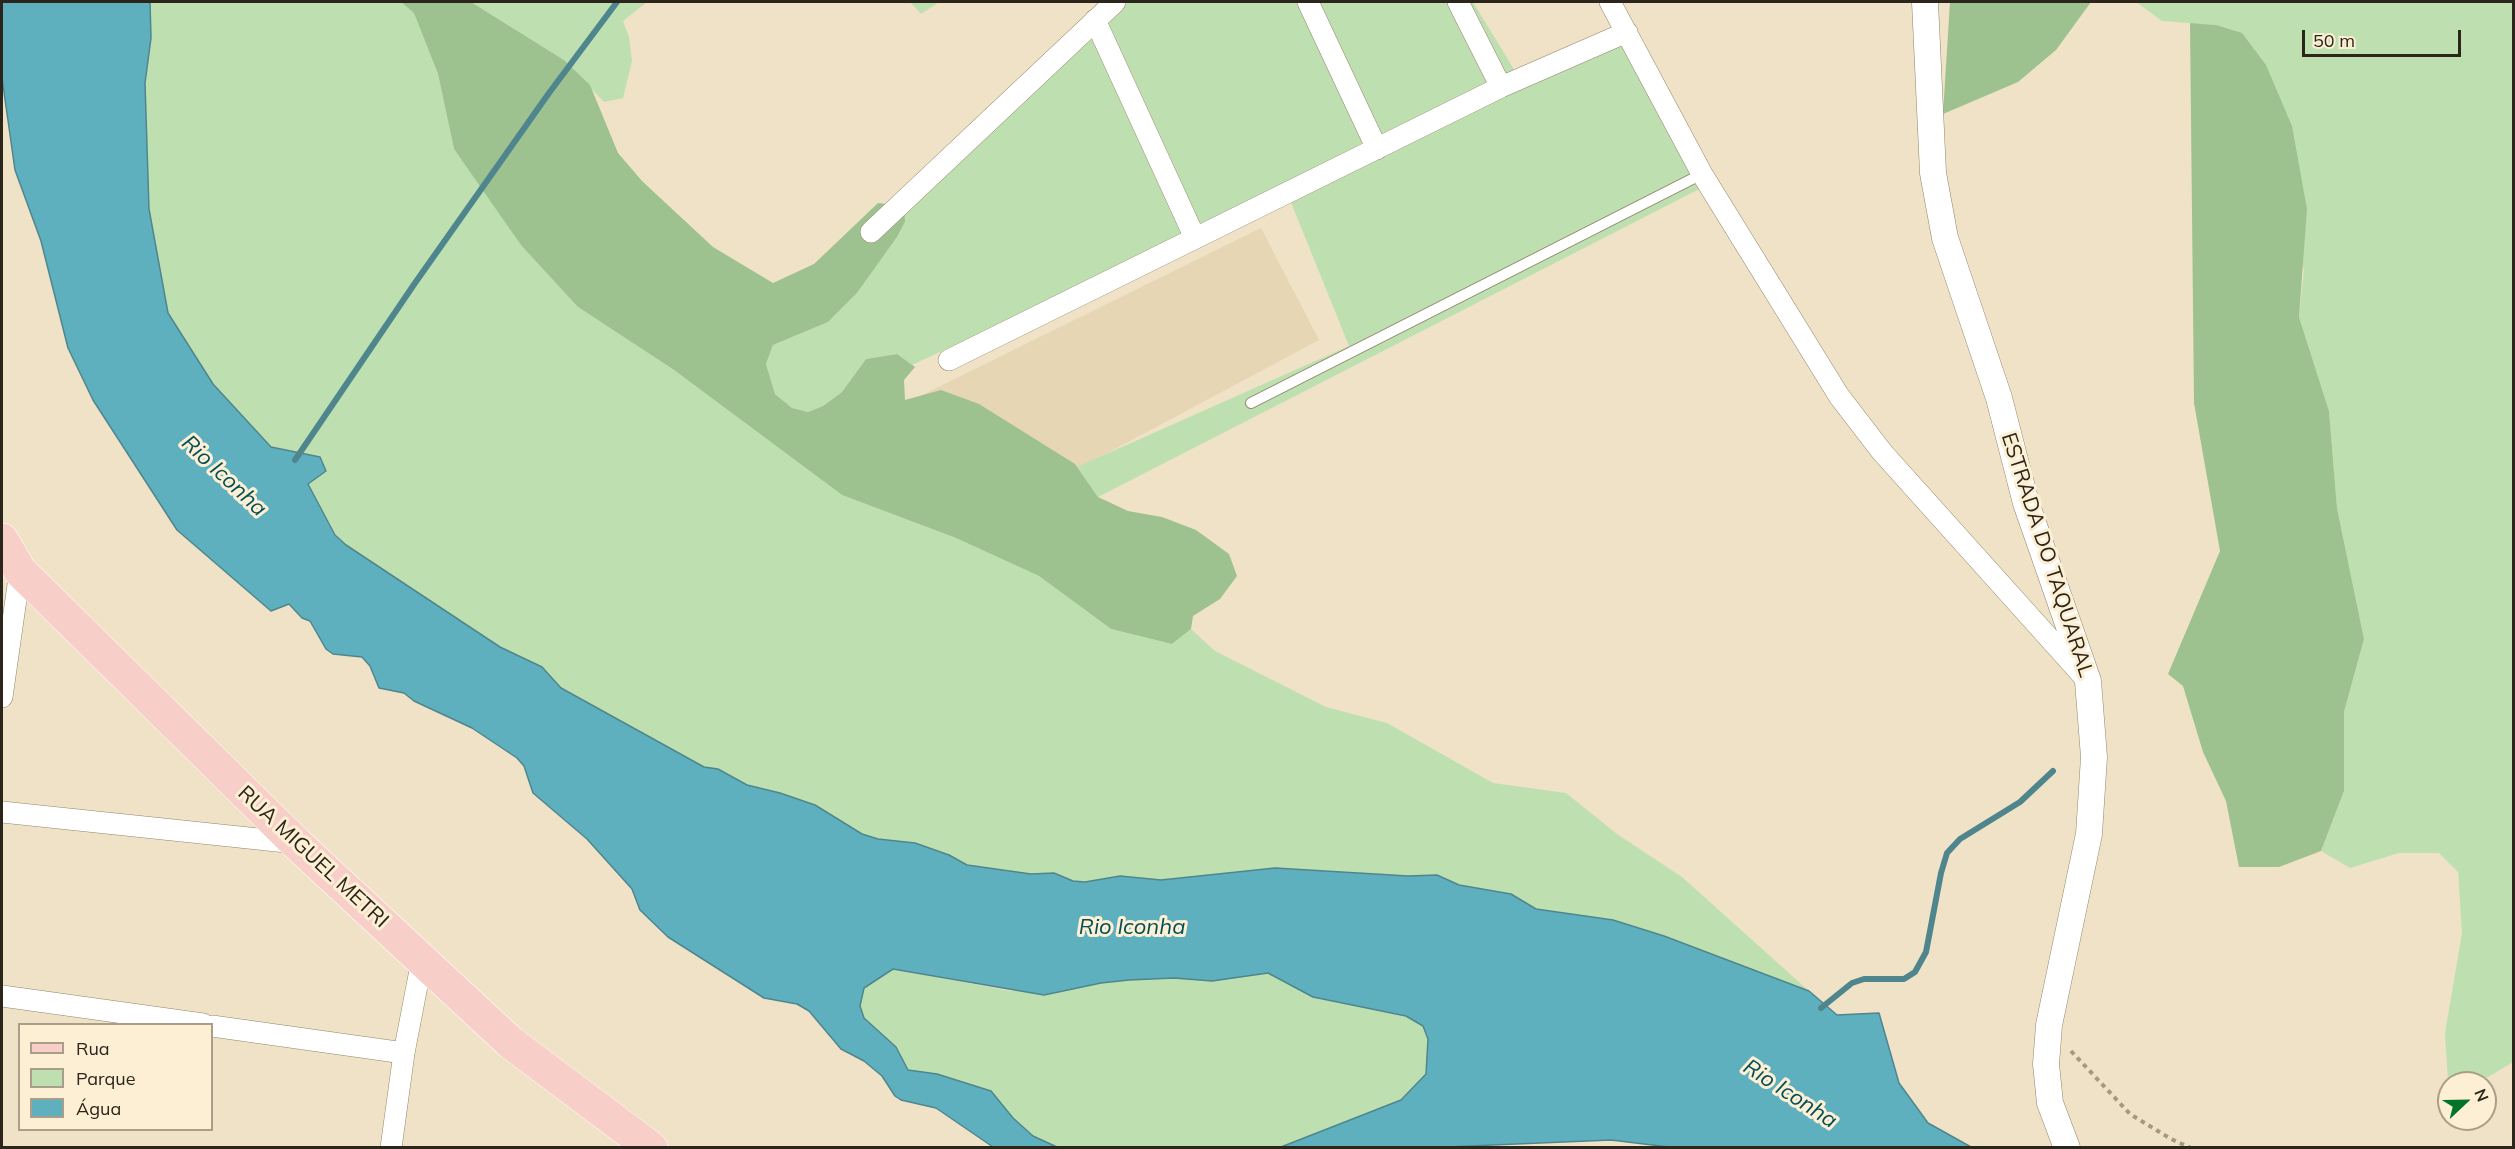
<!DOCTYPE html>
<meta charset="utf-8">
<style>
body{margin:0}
#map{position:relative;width:2515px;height:1149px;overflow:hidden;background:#f0e2c6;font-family:Mulish,sans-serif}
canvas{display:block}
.frame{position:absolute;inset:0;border:3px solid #2b251b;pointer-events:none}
.legend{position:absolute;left:18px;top:1023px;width:195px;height:108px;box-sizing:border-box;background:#fdefd3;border:2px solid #a99e89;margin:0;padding:8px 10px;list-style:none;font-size:18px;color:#2b251b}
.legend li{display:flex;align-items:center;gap:12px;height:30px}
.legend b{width:30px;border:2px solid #a99e89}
.north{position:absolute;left:2437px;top:1071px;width:60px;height:60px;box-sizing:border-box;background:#fdefd3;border:2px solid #a99e89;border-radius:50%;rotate:68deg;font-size:16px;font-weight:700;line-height:24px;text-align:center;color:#2b251b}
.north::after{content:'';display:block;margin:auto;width:21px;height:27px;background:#00752a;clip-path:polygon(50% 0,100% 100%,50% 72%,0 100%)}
.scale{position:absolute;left:2302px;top:30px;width:159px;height:27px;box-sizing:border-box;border:3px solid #2b251b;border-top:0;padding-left:8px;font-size:18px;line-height:21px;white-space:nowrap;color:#2b251b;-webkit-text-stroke:4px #fdefd3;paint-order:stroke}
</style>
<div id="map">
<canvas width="2515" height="1149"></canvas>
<div class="frame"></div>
<ul class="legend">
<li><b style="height:8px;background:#f8cec8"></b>Rua</li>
<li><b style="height:16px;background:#bee0b1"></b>Parque</li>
<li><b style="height:16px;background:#5fb0bf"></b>Água</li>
</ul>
<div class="north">N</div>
<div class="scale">50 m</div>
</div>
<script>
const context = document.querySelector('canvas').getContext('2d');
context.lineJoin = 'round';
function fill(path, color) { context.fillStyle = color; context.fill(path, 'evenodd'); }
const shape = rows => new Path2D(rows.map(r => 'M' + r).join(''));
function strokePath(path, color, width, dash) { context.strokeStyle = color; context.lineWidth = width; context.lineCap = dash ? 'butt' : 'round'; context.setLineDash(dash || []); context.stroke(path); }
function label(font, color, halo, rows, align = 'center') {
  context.font = font + ' Mulish,sans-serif'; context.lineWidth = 6; context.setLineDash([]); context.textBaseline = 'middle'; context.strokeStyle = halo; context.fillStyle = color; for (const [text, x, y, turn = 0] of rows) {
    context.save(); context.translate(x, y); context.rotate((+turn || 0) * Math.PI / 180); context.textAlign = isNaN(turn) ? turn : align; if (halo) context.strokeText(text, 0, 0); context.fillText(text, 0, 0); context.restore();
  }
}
fill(shape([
 [1261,228,1319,340,1027,496,920,396]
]), '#e7d6b3');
fill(shape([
 [150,2,401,2,414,12,438,74,454,149,578,307,674,370,842,495,956,538,1039,576,1111,629,1172,644,1191,629,1215,651,1326,707,1387,723,1493,783,1566,793,1617,834,1682,877,1809,991,1652,932,1613,920,1536,909,1511,894,1459,885,1437,875,1408,876,1275,868,1161,880,1120,876,1085,882,1073,881,1054,873,1031,874,967,865,949,855,915,843,878,839,862,834,815,805,780,793,747,785,723,771,704,767,561,688,542,667,500,647,346,545,336,535,308,483,320,457,271,447,213,384,168,313,149,209,145,83,151,38],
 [471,2,647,2,623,21,629,37,632,61,623,98,604,102,564,60],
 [910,2,939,2,921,14],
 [1129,2,1473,2,1515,71,1638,43,1713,182,1098,497,1077,467,1349,346,1286,190,912,365,897,354,866,359,842,392,823,406,808,412,792,408,775,394,766,364,773,345,828,322,857,293,897,237,905,222,901,206],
 [2136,2,2513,2,2513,1062,2478,1083,2449,1083,2449,1097,2445,1033,2462,933,2458,872,2439,853,2399,853,2350,868,2321,851,2344,791,2344,712,2364,639,2337,508,2329,411,2299,317,2304,270,2216,25,2162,21],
 [893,969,1011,991,1129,980,1174,978,1212,981,1268,973,1313,997,1406,1016,1423,1026,1428,1039,1426,1074,1401,1100,1281,1147,1057,1147,1033,1136,1013,1118,937,1074,908,1070,896,1047,864,1018,860,1006,864,988]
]), '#bee0b1');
fill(shape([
 [401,2,471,2,564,60,590,85,618,153,642,181,713,247,773,283,814,264,878,203,904,206,905,222,897,237,857,293,828,322,773,345,766,364,775,394,792,408,808,412,823,406,842,392,866,359,897,354,915,367,904,380,905,400,941,390,979,404,1075,464,1098,497,1128,511,1162,517,1196,530,1229,554,1237,576,1220,599,1193,616,1191,629,1172,644,1111,629,1039,576,956,538,842,495,674,370,578,307,521,245,454,149,438,74,414,13],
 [1950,2,2091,2,2056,50,2018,82,1943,114],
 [2190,23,2216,25,2242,33,2266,65,2292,126,2307,209,2299,317,2329,411,2337,508,2364,639,2344,712,2344,791,2321,851,2279,867,2239,867,2226,801,2203,752,2183,686,2168,674,2220,551,2194,403]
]), '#9dc28f');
const water = shape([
 [2,2,150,2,151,38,145,83,149,209,168,313,213,384,271,447,320,457,326,471,308,484,335,535,346,545,500,647,542,667,561,688,704,767,718,769,747,785,780,793,815,805,862,834,878,839,915,843,949,855,967,865,1031,874,1054,873,1073,881,1085,882,1120,876,1161,880,1275,868,1408,876,1437,875,1459,885,1511,894,1536,909,1613,920,1664,936,1809,991,1837,1015,1879,1013,1899,1083,1928,1123,1971,1147,1677,1148,1611,1140,1422,1148,1281,1147,1401,1100,1426,1074,1428,1039,1423,1026,1406,1016,1313,997,1268,973,1212,981,1174,978,1129,980,1101,983,1044,995,893,969,864,988,860,1006,864,1018,896,1047,908,1070,937,1074,991,1091,1013,1118,1033,1136,1057,1147,993,1147,936,1108,901,1100,895,1096,882,1076,864,1061,841,1049,809,1011,797,1004,764,998,668,937,640,910,632,889,587,839,533,793,524,766,517,758,472,728,414,701,404,693,379,688,370,666,362,657,333,654,326,649,310,621,302,618,289,604,271,611,177,530,93,400,68,348,41,241,15,170,2,78,2,2]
]);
fill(water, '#5fb0bf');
strokePath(water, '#4f868e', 1.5);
strokePath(shape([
 [295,460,415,283,549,93,617,2],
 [1821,1008,1852,983,1864,979,1904,979,1915,972,1926,952,1941,873,1947,853,1960,839,2020,802,2053,771]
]), '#4f868e', 6);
const service = shape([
 [1251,403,1702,174]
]);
const minor = shape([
 [1308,2,1377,149],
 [1458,2,1501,87],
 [1610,2,1702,174,1839,396,1882,452,2085,678],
 [1095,20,1195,238],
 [871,232,1115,2],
 [949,360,1501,87,1627,32],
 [2,697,20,571],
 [2,812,296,843],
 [2,996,203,1024],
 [212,1026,404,1053],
 [391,1148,404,1053,422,960]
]);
const tertiary = shape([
 [1925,2,1933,173,1945,238,1999,398,2026,503,2088,681,2094,757,2089,834,2049,1025,2046,1064,2050,1103,2067,1148]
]);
const primary = shape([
 [2,540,20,571,296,843,510,1042,651,1148]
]);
strokePath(service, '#92856b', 12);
strokePath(minor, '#92856b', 22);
strokePath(tertiary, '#92856b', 27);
strokePath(primary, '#fff', 34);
strokePath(shape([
 [2071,1051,2130,1114,2171,1139,2191,1148]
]), '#a49984', 4, [4.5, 4.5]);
strokePath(service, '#fff', 10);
strokePath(minor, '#fff', 21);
strokePath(tertiary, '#fff', 26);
strokePath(primary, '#f8cec8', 33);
label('21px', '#2b251b', '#fdefd3', [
 ["ESTRADA DO TAQUARAL",2047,555,72],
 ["RUA MIGUEL METRI",313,857,43]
]);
label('italic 22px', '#024f5a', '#fdefd3', [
 ["Rio Iconha",224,476,43],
 ["Rio Iconha",1132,927],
 ["Rio Iconha",1790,1094,33]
]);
</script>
